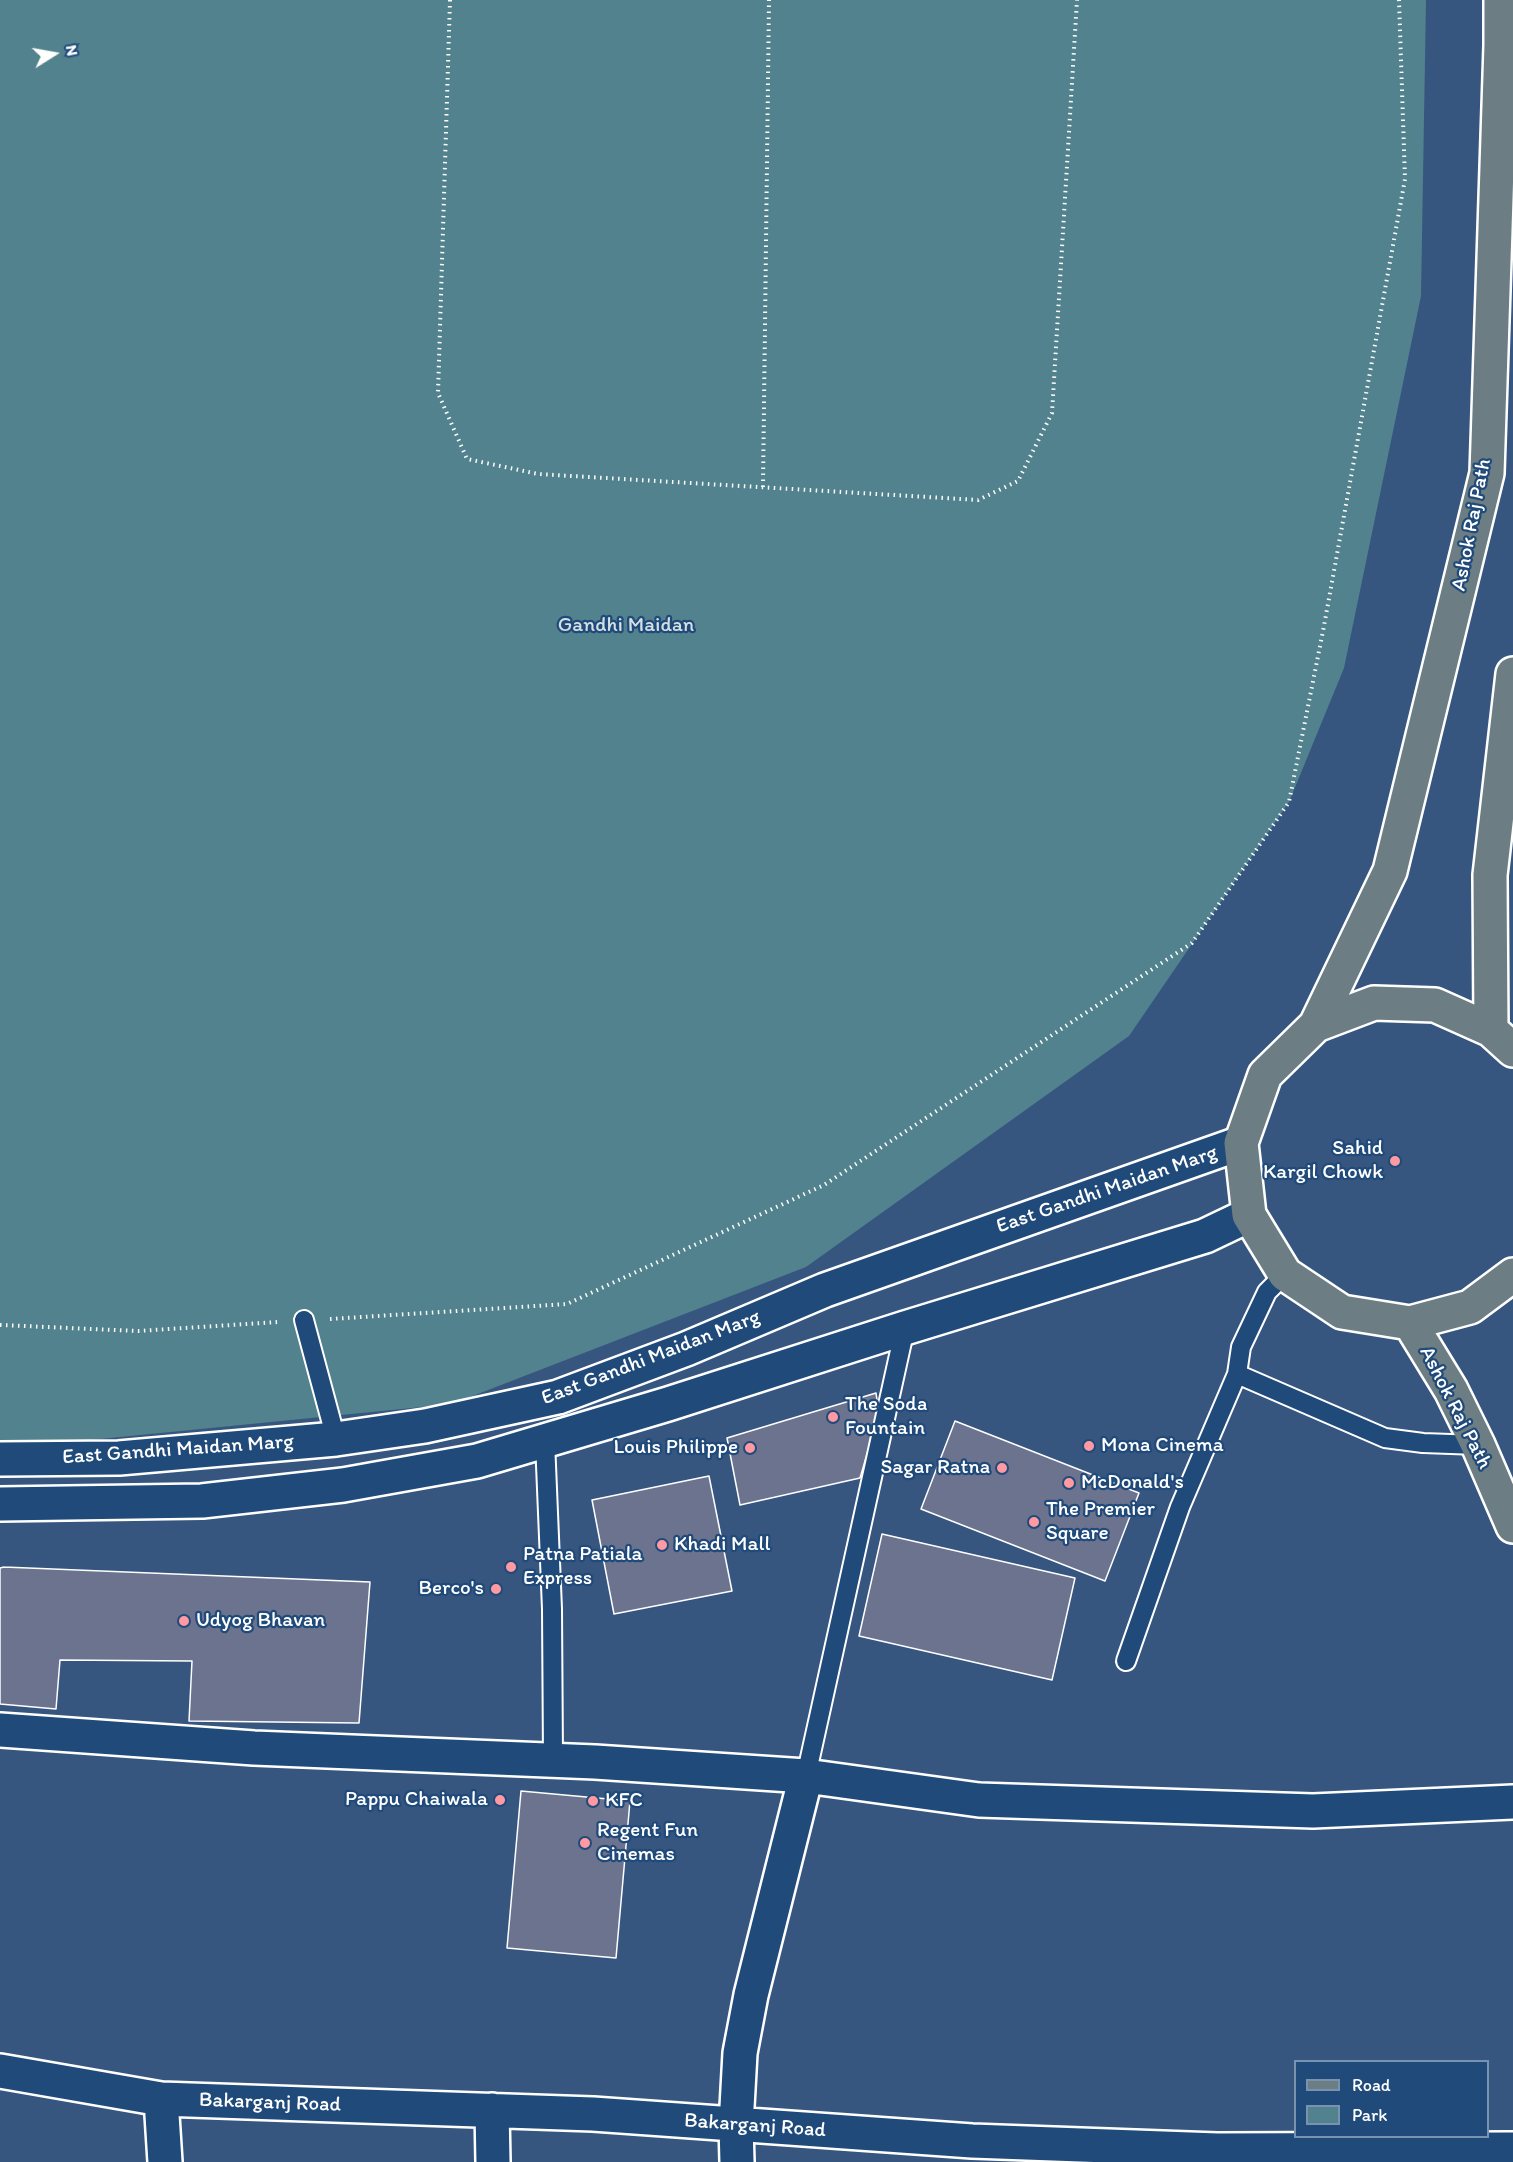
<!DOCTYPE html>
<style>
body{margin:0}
#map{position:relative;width:1513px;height:2162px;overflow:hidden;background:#365680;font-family:Itim,sans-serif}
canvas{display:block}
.legend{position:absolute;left:1294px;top:2060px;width:195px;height:78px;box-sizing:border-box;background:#1f4a7a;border:2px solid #7992af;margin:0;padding:8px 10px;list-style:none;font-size:18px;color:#fff}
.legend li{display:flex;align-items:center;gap:12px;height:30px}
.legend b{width:30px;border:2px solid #7992af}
.north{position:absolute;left:24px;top:24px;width:60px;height:60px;-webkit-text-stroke:4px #1f4a7a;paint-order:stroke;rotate:79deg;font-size:16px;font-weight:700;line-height:24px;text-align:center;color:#fff}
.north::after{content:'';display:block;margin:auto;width:21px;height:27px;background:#fff;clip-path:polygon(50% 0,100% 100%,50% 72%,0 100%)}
</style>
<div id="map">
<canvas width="1513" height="2162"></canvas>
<ul class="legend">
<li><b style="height:8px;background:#6c7e84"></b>Road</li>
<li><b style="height:16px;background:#51828d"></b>Park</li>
</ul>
<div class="north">N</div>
</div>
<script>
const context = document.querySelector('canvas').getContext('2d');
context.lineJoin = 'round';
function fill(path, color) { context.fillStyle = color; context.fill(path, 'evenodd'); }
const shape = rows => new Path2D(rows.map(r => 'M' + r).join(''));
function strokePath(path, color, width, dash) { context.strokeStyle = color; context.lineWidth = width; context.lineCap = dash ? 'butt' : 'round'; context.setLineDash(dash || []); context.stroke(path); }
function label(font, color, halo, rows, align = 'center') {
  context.font = font + ' Itim,sans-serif'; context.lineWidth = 4.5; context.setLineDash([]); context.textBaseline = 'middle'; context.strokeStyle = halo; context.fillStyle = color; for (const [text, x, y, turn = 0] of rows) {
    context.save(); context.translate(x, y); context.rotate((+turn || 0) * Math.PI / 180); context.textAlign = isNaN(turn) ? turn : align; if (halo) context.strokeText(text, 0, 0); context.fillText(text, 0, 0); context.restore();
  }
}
fill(shape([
 [0,0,1426,0,1421,296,1344,668,1289,802,1129,1036,806,1267,452,1404,0,1449]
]), '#51828d');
const building = shape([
 [876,1393,879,1414,860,1478,740,1505,727,1438,876,1393],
 [955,1421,1139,1493,1105,1581,921,1509,955,1421],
 [709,1476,732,1591,614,1614,592,1500,709,1476],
 [882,1534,1075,1578,1052,1680,859,1636,882,1534],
 [4,1567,370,1582,359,1723,189,1721,192,1661,60,1660,56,1709,0,1704,0,1568,4,1567],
 [521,1791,630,1801,616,1958,507,1948,521,1791]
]);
fill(building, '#6c738f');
strokePath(building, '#fff', 1.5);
const lane = shape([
 [304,1320,336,1439],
 [1237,1374,1385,1438,1423,1443,1478,1445],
 [545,1441,552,1609,553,1760],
 [1126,1661,1180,1507,1237,1374,1241,1347,1267,1292,1285,1274],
 [806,1776,905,1328]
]);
const street = shape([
 [0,1730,254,1748,595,1762,806,1776,979,1800,1313,1811,1513,1802],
 [0,2071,161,2099,593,2114,972,2141,1217,2150,1513,2149],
 [161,2099,165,2162],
 [492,2110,493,2162],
 [737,2162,736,2125,740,2053,751,1995,806,1776]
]);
const secondary = shape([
 [0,1459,119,1458,336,1439,425,1426,558,1397,686,1349,825,1290,1241,1143],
 [0,1504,202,1501,343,1485,477,1461,668,1404,905,1328,1205,1236,1249,1215]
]);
const primary = shape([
 [1316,1025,1390,871,1487,473,1501,45,1501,0],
 [1491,1030,1490,875,1513,674],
 [1513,1050,1491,1030,1435,1005,1374,1003,1316,1025,1265,1075,1241,1143,1249,1215,1285,1274,1342,1312,1410,1323,1470,1307,1513,1275],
 [1410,1323,1451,1390,1478,1445,1513,1526]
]);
strokePath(lane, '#fff', 22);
strokePath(street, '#fff', 38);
strokePath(secondary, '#fff', 38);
strokePath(primary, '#fff', 38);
strokePath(shape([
 [450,0,438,393,467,459,538,474,978,500,1018,481,1052,413,1077,0],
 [763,487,769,0],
 [330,1319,567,1304,824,1185,1192,943,1289,802,1324,626,1405,179,1399,0],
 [0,1325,138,1331,278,1322]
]), '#fff', 4, [1.5, 4.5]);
strokePath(lane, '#1f4a7a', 18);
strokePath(street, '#1f4a7a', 33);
strokePath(secondary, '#1f4a7a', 33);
strokePath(primary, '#6c7e84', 33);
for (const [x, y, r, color] of [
 [1395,1161,6,"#ff9aa2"],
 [833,1417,6,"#ff9aa2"],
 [1089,1446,6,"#ff9aa2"],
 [750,1448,6,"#ff9aa2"],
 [1002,1468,6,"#ff9aa2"],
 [1069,1483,6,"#ff9aa2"],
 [1034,1522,6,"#ff9aa2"],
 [662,1545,6,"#ff9aa2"],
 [511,1567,6,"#ff9aa2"],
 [496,1589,6,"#ff9aa2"],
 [184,1621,6,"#ff9aa2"],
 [500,1800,6,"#ff9aa2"],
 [593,1801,6,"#ff9aa2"],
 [585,1843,6,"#ff9aa2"]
]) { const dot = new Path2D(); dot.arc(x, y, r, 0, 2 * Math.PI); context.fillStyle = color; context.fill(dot); strokePath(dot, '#1f4a7a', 2); }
label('21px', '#fff', '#1f4a7a', [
 ["Ashok Raj Path",1472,525,-79],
 ["East Gandhi Maidan Marg",1107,1190,-19],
 ["East Gandhi Maidan Marg",651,1358,-21],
 ["Ashok Raj Path",1455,1408,63],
 ["East Gandhi Maidan Marg",178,1450,-4],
 ["Bakarganj Road",270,2103,2],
 ["Bakarganj Road",755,2126,4]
]);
label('21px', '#d4e0e2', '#1f4a7a', [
 ["Gandhi Maidan",626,626]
]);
label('21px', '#fff', '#1f4a7a', [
 ["Sahid",1383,1149,"right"],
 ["Kargil Chowk",1383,1173,"right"],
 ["The Soda",845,1405],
 ["Fountain",845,1429],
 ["Mona Cinema",1101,1446],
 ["Louis Philippe",738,1448,"right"],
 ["Sagar Ratna",990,1468,"right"],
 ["McDonald's",1081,1483],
 ["The Premier",1046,1510],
 ["Square",1046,1534],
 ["Khadi Mall",674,1545],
 ["Patna Patiala",523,1555],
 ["Express",523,1579],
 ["Berco's",484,1589,"right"],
 ["Udyog Bhavan",196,1621],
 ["Pappu Chaiwala",488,1800,"right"],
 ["KFC",605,1801],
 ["Regent Fun",597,1831],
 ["Cinemas",597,1855]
], 'left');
</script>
